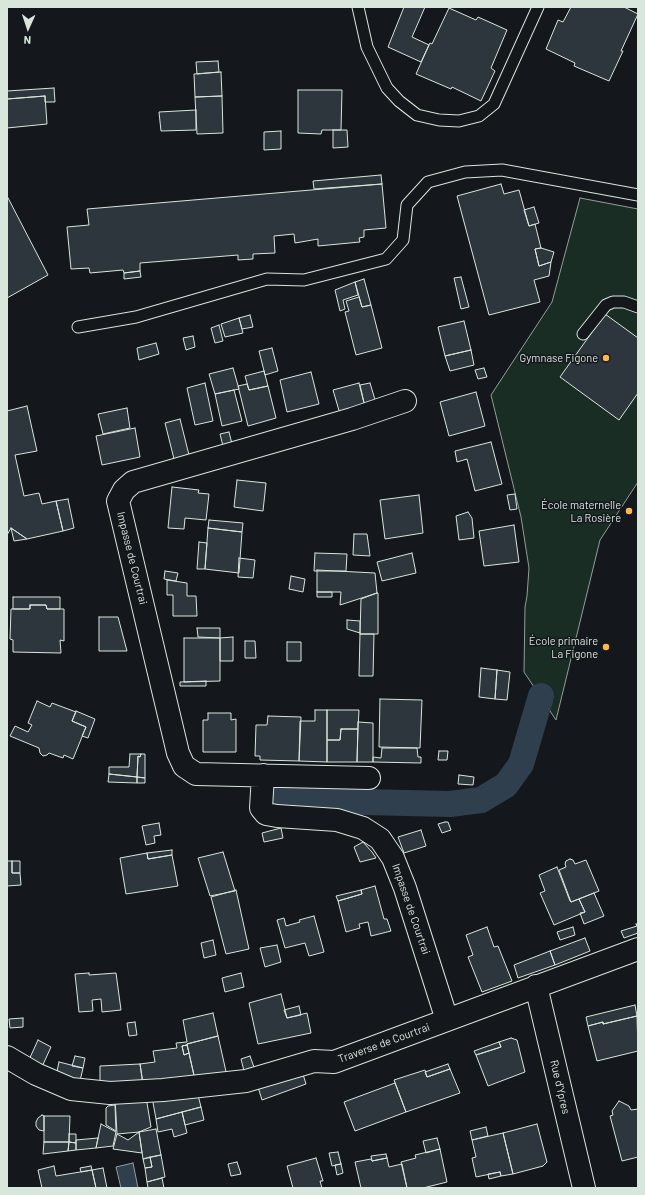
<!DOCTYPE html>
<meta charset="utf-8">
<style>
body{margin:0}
#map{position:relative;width:645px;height:1195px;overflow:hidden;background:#14181c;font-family:Barlow,sans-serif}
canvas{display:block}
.frame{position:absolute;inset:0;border:8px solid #d8e6dc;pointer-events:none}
.north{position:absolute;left:8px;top:8px;width:40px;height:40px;-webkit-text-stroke:3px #14181c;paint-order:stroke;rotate:183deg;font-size:11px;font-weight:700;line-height:16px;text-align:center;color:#d8e6dc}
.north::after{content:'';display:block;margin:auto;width:14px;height:18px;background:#d8e6dc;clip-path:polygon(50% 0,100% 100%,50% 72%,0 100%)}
</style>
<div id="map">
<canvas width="645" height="1195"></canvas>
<div class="frame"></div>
<div class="north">N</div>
</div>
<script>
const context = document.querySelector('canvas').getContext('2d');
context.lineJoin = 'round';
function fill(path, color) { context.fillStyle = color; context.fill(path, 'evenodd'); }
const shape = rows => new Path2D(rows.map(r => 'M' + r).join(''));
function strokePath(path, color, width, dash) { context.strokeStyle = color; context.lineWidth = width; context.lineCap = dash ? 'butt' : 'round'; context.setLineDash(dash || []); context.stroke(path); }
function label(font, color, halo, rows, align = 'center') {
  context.font = font + ' Barlow,sans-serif'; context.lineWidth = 3; context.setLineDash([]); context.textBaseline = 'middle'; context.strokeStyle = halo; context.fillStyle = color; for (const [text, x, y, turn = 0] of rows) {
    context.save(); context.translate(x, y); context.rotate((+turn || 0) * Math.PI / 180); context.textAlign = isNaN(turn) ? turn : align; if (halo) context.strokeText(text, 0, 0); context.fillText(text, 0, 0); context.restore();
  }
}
const green = shape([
 [580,198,638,209,638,482,600,540,556,720,524,672,525,607,527,596,529,568,521,517,491,395,552,302,580,198]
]);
fill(green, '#1a2d24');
strokePath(green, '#939e99', 1);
const water = shape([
 [133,1163,138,1188,121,1188,116,1167,133,1163]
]);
fill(water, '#2f3f4d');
strokePath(water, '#939e99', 1);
strokePath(shape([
 [275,800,450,804,481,800,506,785,521,764,541,696]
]), '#2f3f4d', 26);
const building = shape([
 [404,7,425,7,412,37,429,45,421,62,388,47,404,7],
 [571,7,624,7,638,14,621,51,623,51,609,81,574,66,575,63,546,49,558,20,563,22,571,7],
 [449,8,476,20,478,17,507,30,491,68,495,71,481,101,452,87,451,89,416,74,429,45,430,43,432,44,449,8],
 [218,61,219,72,197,74,196,62,218,61],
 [221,72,222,96,195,97,194,74,221,72],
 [54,88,55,102,45,102,45,96,7,99,7,91,54,88],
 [298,90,342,90,341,130,322,130,321,134,298,133,298,90],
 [45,96,47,124,7,128,7,99,45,96],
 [222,96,223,133,197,134,195,97,222,96],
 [196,110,196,130,161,131,159,112,196,110],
 [333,130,347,130,348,147,333,148,333,130],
 [281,131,281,149,264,150,264,132,281,131],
 [381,175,382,184,314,189,313,181,381,175],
 [382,184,386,228,364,230,364,237,359,238,360,242,318,246,318,239,295,243,294,234,274,236,275,253,253,254,253,259,238,260,238,255,140,263,140,271,124,273,123,270,90,273,89,268,71,269,67,227,89,225,87,209,382,184],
 [501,184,504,194,519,190,529,226,535,224,541,248,535,249,539,266,551,262,549,276,534,280,540,302,489,315,457,196,501,184],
 [7,196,48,275,7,298,7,196],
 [534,207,539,223,529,226,524,210,534,207],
 [541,248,554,252,551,262,539,266,535,249,541,248],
 [140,271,141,277,124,279,124,273,140,271],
 [461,277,469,307,461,309,454,278,461,277],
 [364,279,371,305,362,307,355,282,364,279],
 [355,282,358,295,343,300,345,309,340,311,335,290,355,282],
 [359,297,362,307,371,305,382,348,356,355,345,312,349,311,346,301,359,297],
 [605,314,638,338,638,393,619,420,560,377,605,314],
 [250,315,253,327,242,329,239,318,250,315],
 [239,318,243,333,225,337,221,324,239,318],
 [464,321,471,350,445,356,438,327,464,321],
 [219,325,223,341,215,343,211,328,219,325],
 [193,336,195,347,186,350,183,338,193,336],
 [156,343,159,354,139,360,137,348,156,343],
 [272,348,278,371,265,375,259,351,272,348],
 [471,350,474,365,450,371,445,356,471,350],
 [233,368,239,389,215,394,209,374,233,368],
 [484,368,487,377,478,379,475,370,484,368],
 [264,371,268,386,249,390,245,376,264,371],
 [311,372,319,404,287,412,280,380,311,372],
 [205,383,213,421,195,425,187,388,205,383],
 [359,383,365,407,340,414,333,390,359,383],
 [370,383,376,403,365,407,360,385,370,383],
 [247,384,249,390,268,386,276,418,248,426,238,386,247,384],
 [234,390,242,421,222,426,215,394,234,390],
 [476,392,485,426,449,436,440,402,476,392],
 [27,406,37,451,15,455,24,496,39,493,42,504,56,501,63,531,27,539,11,528,7,535,7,411,27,406],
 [127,408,130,428,103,434,98,414,127,408],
 [180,419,190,459,175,463,165,423,180,419],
 [135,428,140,457,102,465,96,436,135,428],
 [229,432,232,444,223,446,220,434,229,432],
 [491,442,502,484,475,491,467,459,457,462,455,451,491,442],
 [237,480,266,483,263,511,234,507,237,480],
 [172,487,199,490,198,493,209,494,206,520,185,518,184,529,168,528,172,487],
 [515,494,517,509,510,510,507,495,515,494],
 [419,495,423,533,385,539,380,500,419,495],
 [68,499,74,528,63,531,56,501,68,499],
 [468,512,472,518,474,538,459,540,456,516,468,512],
 [209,520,243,523,242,532,208,528,209,520],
 [514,525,519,562,484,566,479,531,514,525],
 [11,528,27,539,14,541,11,528],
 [208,528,242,532,239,573,205,569,208,528],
 [354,534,367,534,370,556,353,555,354,534],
 [199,542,207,543,205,569,197,569,199,542],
 [315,553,347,554,346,571,314,571,315,553],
 [412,553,416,573,382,581,377,562,412,553],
 [239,558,255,560,253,578,238,577,239,558],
 [317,570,375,573,377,593,340,605,341,592,317,592,317,570],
 [165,571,178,573,176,581,164,579,165,571],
 [291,576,305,579,303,592,289,589,291,576],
 [167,580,187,583,187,596,196,596,197,616,173,616,173,595,167,595,167,580],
 [317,592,332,592,332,597,317,597,317,592],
 [377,593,378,593,378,634,360,634,361,599,377,593],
 [13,597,60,597,60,609,47,609,46,605,30,605,30,609,13,609,13,597],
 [30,605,46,605,47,609,64,609,64,641,60,640,61,653,13,652,13,640,10,639,11,609,30,609,30,605],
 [99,617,118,617,127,651,99,651,99,617],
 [347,620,360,621,360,633,347,629,347,620],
 [197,628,220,628,220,638,198,637,197,628],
 [360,634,374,634,373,676,359,676,360,634],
 [233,637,233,661,220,661,220,638,233,637],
 [184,638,220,638,220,681,184,682,184,638],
 [245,641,255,641,256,658,245,658,245,641],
 [287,642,301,642,301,661,287,661,287,642],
 [481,668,497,670,495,699,479,697,481,668],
 [497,670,510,672,507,700,495,699,497,670],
 [206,681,206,686,180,686,180,682,206,681],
 [380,699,422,700,420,748,379,747,380,699],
 [37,701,50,707,52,703,76,712,72,721,86,727,73,759,64,755,63,758,49,753,47,755,43,756,40,753,39,748,10,736,15,726,28,732,32,725,28,723,37,701],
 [315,710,327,710,327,762,299,761,300,721,315,721,315,710],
 [327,710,359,710,358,729,341,729,340,740,327,740,327,710],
 [76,711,95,719,88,738,82,736,86,727,72,721,76,711],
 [208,713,231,713,231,720,236,719,236,752,203,752,203,720,208,720,208,713],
 [268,716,301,717,299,761,260,760,260,756,255,756,256,725,267,725,268,716],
 [358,722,373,723,373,762,357,762,358,722],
 [341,729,358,729,357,762,327,762,327,740,340,740,341,729],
 [382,748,417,748,418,757,421,757,421,763,373,762,373,757,381,758,382,748],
 [439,751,448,751,447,760,438,760,439,751],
 [130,754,141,754,140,757,138,756,137,777,109,774,109,767,129,767,130,754],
 [141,754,145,754,145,778,137,777,138,756,140,757,141,754],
 [109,774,137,777,137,783,108,782,109,774],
 [459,775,474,777,473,785,458,784,459,775],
 [137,777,145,778,145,783,137,783,137,777],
 [445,822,448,822,451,830,442,833,438,824,445,822],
 [159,823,161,835,154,836,155,843,146,845,142,826,159,823],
 [281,828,283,838,264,842,262,833,281,828],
 [421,830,426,846,404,853,398,837,421,830],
 [363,842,372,852,376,858,360,862,354,847,363,842],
 [172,850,172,855,148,859,147,853,172,850],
 [223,852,235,891,210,896,198,858,223,852],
 [147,853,148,859,172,855,178,886,126,894,120,858,147,853],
 [570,859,573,860,575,864,586,860,599,891,571,902,559,870,566,867,565,864,566,861,570,859],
 [7,861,12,861,12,873,20,873,21,885,7,886,7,861],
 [12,861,20,861,20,873,12,873,12,861],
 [557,867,570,901,571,902,579,899,585,912,554,925,540,893,545,891,539,875,557,867],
 [375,886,384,919,387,919,391,931,371,936,368,922,359,924,360,928,346,932,338,901,362,894,361,890,375,886],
 [236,890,249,949,226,954,211,897,236,890],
 [361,890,362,894,338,901,336,896,361,890],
 [594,893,604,916,584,924,580,913,585,912,579,899,594,893],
 [314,916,324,952,309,956,305,943,285,948,277,920,284,918,286,926,300,922,299,920,314,916],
 [636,924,638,924,638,933,624,938,621,931,637,926,636,924],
 [487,927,494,947,498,946,512,981,482,992,468,957,473,955,466,935,487,927],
 [573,927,575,935,560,940,557,932,573,927],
 [585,938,590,951,555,965,550,951,585,938],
 [213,940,216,955,204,958,201,943,213,940],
 [277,945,281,962,265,967,260,948,277,945],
 [550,951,555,965,518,978,514,965,550,951],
 [89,973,89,975,116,973,121,1010,102,1012,101,999,92,1000,93,1011,79,1012,75,974,89,973],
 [241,973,244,987,225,992,222,978,241,973],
 [281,994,287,1018,307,1013,311,1033,258,1044,249,1003,281,994],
 [635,1005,637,1016,603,1024,603,1022,588,1026,586,1017,635,1005],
 [299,1006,301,1015,287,1018,284,1010,299,1006],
 [213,1013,218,1036,187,1044,187,1045,182,1046,184,1055,189,1053,195,1080,143,1084,140,1064,155,1062,153,1051,177,1048,176,1043,187,1042,183,1020,213,1013],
 [637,1016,638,1051,597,1061,588,1026,603,1022,603,1024,637,1016],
 [23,1018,23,1027,10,1028,9,1019,23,1018],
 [135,1022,137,1035,129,1036,127,1023,135,1022],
 [218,1036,227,1076,195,1080,187,1044,218,1036],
 [511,1038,517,1040,525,1072,488,1086,476,1055,501,1047,499,1042,511,1038],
 [38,1040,51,1047,41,1069,28,1062,38,1040],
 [499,1042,501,1047,476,1055,474,1051,499,1042],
 [187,1045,189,1053,184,1055,182,1046,187,1045],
 [75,1056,85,1058,83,1068,72,1066,75,1056],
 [250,1056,255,1070,244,1071,241,1059,250,1056],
 [59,1062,83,1068,80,1081,56,1076,59,1062],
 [140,1064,143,1084,100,1084,100,1066,140,1064],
 [448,1064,450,1069,427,1077,425,1072,448,1064],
 [450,1069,460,1093,406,1112,394,1080,425,1070,427,1077,450,1069],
 [302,1071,306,1084,262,1100,258,1087,302,1071],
 [395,1083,406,1112,355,1131,344,1102,395,1083],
 [197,1091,201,1107,156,1119,152,1097,197,1091],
 [146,1097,151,1127,139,1132,117,1134,115,1098,146,1097],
 [619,1101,629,1106,631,1110,638,1109,638,1157,622,1161,610,1116,613,1115,612,1111,619,1101],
 [115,1105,116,1131,106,1125,106,1108,108,1106,115,1105],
 [201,1107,204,1120,185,1125,182,1112,201,1107],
 [182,1112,187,1133,174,1137,172,1129,158,1132,156,1119,182,1112],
 [42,1115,44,1116,44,1131,39,1130,36,1126,36,1122,38,1118,42,1115],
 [44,1116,70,1116,69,1142,44,1142,44,1116],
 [101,1124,116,1132,113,1146,96,1148,101,1124],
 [537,1124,547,1162,543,1166,513,1174,503,1133,537,1124],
 [486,1127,488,1136,472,1140,470,1131,486,1127],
 [156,1129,161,1155,143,1159,139,1132,156,1129],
 [139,1132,142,1153,113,1149,117,1134,128,1140,139,1132],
 [503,1133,513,1174,501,1176,500,1172,476,1177,472,1158,476,1157,472,1140,503,1133],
 [69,1134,76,1134,76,1143,69,1142,69,1134],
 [98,1138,96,1148,76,1150,76,1140,98,1138],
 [437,1138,440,1149,426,1153,423,1141,437,1138],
 [44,1142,69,1142,68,1151,43,1154,44,1142],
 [69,1142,76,1143,76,1150,68,1151,69,1142],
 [440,1149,447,1182,423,1188,407,1188,401,1162,416,1158,415,1155,440,1149],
 [338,1152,341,1164,332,1166,329,1153,338,1152],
 [386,1154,387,1158,372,1161,371,1156,386,1154],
 [161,1155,165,1177,147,1182,145,1168,152,1167,150,1157,161,1155],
 [150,1157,152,1167,145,1168,143,1159,150,1157],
 [316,1158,323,1181,320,1181,322,1188,293,1188,287,1166,316,1158],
 [387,1158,389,1167,402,1164,407,1188,361,1188,355,1162,371,1159,372,1161,387,1158],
 [237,1162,241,1174,231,1176,228,1164,237,1162],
 [341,1164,343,1173,337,1175,335,1165,341,1164],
 [54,1166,56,1176,92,1170,96,1188,42,1188,38,1170,54,1166],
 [91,1166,92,1170,81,1172,80,1168,91,1166],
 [103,1168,107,1188,96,1188,92,1170,103,1168],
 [500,1172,501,1176,489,1179,488,1174,500,1172],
 [162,1178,164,1188,148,1188,147,1182,162,1178]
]);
fill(building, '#2c363c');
strokePath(building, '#d8e6dc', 1);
const lane = shape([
 [358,7,367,47,387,88,399,101,417,115,439,120,459,121,479,116,494,104,538,7],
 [78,327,136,317,267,279,304,280,386,259,403,240,407,205,428,182,465,172,502,170,638,195],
 [583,334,606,305,613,302,624,302,638,307]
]);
const street = shape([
 [263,775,261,808,266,814,277,816,337,820,363,828,380,839,393,858,405,888,447,1020],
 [369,778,196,774,184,766,178,753,118,501,124,490,133,482,352,419,405,401],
 [536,986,584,1188],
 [7,1057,36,1074,71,1089,110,1093,163,1090,246,1081,314,1061,334,1062,638,949]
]);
strokePath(lane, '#d8e6dc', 13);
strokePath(street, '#d8e6dc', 24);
strokePath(lane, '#14181c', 11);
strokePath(street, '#14181c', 22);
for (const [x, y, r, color] of [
 [606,358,4,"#ffb74d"],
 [629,511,4,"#ffb74d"],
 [606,647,4,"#ffb74d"]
]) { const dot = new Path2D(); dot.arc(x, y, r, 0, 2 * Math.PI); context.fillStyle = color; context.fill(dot); strokePath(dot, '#14181c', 1.5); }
label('11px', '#d8e6dc', '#14181c', [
 ["Gymnase Figone",598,358],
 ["École maternelle",621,505],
 ["La Rosière",621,518],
 ["École primaire",598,641],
 ["La Figone",598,654]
], 'right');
label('11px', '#d8e6dc', '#14181c', [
 ["Impasse de Courtrai",132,558,76],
 ["Impasse de Courtrai",411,909,71],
 ["Traverse de Courtrai",384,1043,-20],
 ["Rue d'Ypres",560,1087,77]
]);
</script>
